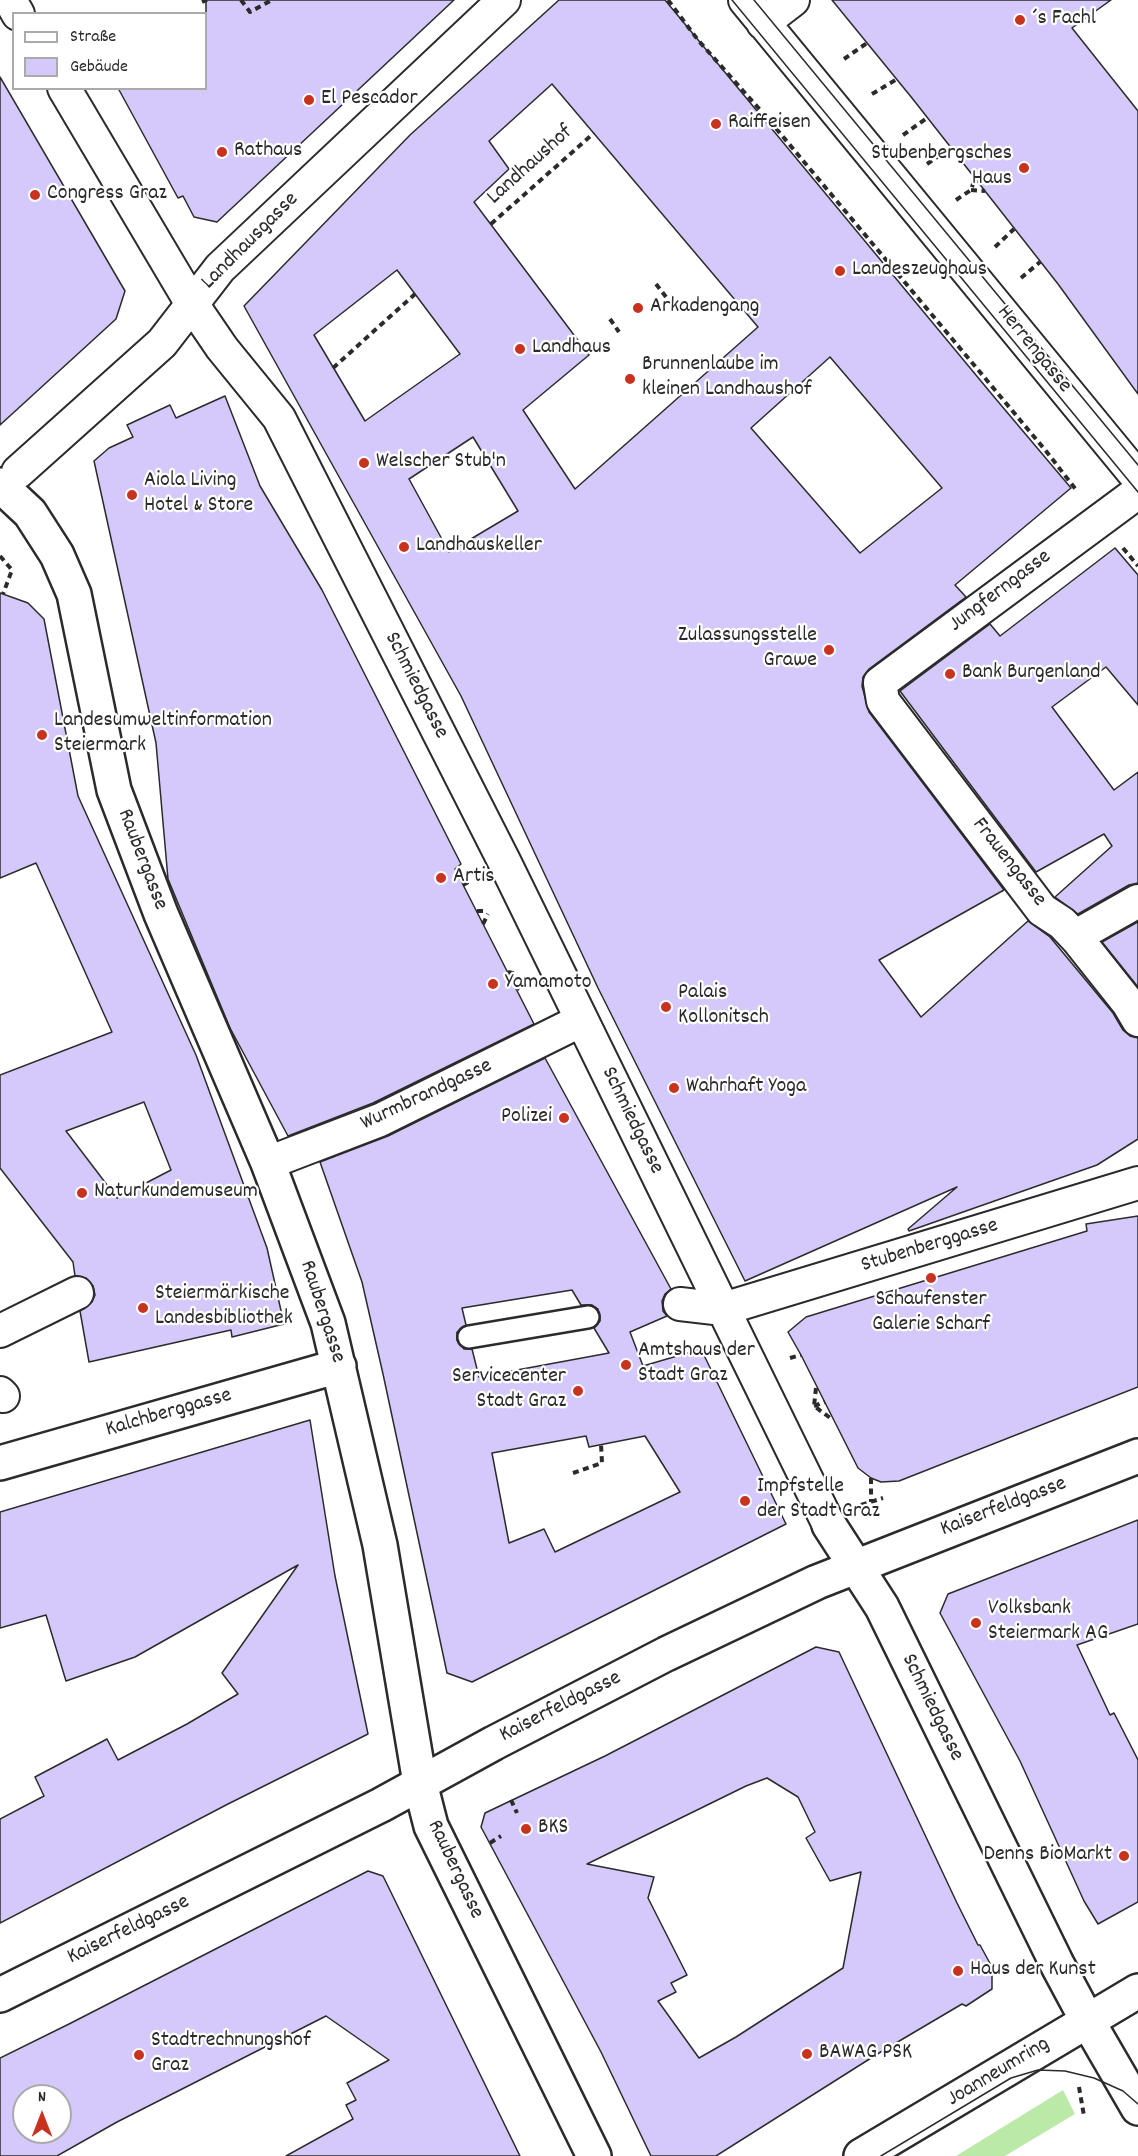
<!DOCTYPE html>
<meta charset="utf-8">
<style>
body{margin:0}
#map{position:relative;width:1138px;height:2156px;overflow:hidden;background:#fff;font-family:Dekko,sans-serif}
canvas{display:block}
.legend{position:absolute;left:12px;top:12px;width:195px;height:78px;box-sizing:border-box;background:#fff;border:2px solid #aaa;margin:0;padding:8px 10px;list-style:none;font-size:18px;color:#2b2b2b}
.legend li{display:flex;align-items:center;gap:12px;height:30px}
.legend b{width:30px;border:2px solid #aaa}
.north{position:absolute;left:12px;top:2084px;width:60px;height:60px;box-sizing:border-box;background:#fff;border:2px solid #aaa;border-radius:50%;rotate:0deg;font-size:16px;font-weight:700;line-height:24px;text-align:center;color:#2b2b2b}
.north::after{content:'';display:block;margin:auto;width:21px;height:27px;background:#c8321e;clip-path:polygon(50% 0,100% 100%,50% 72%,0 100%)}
</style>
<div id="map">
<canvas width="1138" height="2156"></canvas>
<ul class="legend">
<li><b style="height:8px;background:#fff"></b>Straße</li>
<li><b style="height:16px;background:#d5c9fc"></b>Gebäude</li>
</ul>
<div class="north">N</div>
</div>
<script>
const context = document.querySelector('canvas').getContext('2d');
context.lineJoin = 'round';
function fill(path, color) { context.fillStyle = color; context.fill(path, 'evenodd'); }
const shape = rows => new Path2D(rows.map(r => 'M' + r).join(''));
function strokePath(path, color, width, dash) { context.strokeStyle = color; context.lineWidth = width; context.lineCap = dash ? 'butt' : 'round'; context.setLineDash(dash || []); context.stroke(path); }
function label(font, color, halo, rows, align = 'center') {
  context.font = font + ' Dekko,sans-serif'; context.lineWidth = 4.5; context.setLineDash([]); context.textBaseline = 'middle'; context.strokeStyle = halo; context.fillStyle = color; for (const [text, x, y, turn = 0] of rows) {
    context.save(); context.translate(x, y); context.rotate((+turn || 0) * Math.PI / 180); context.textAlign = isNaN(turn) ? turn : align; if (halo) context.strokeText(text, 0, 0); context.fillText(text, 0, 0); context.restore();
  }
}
fill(shape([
 [1063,2090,1075,2114,1005,2156,956,2156]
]), '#bbeaa8');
const building = shape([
 [206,0,454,0,217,222,194,217,183,196,178,198,118,88,206,88,206,0],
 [559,0,665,0,995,398,1071,488,955,585,966,597,869,669,863,677,862,686,869,712,1004,890,879,960,921,1017,1028,921,1050,937,1113,1013,1123,1030,1130,1036,1138,1038,1138,1139,1097,1165,909,1231,908,1229,957,1187,745,1281,598,988,461,696,244,306,410,135,559,0],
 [552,84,758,327,575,489,523,410,589,355,474,202,509,169,489,141,552,84],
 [397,270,460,354,365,421,314,335,397,270],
 [830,357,942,488,860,553,751,428,830,357],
 [473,437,518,511,449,552,409,479,473,437],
 [832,0,1111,0,1072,28,1138,111,1138,394,1058,284,912,98,832,0],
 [0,77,125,291,116,319,0,425,0,77],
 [225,396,260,486,322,590,461,864,455,869,534,1024,373,1103,288,1136,230,1028,168,879,156,743,94,461,109,448,133,437,127,425,170,405,176,418,225,396],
 [1115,548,1138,575,1138,705,1106,667,1052,707,1114,790,1138,772,1138,883,1129,885,1078,914,1055,897,1112,846,1104,834,1036,872,900,691,990,624,1000,636,1115,548],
 [0,593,28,603,44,619,78,796,196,1055,267,1248,284,1324,232,1337,231,1330,89,1362,80,1311,92,1302,95,1295,93,1286,86,1278,75,1276,73,1262,0,1168,0,1075,112,1032,36,863,0,878,0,593],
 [144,1102,171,1170,117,1198,66,1131,144,1102],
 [1138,922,1138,987,1102,942,1138,922],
 [545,1058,671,1289,665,1294,662,1301,663,1311,667,1316,630,1332,643,1366,701,1349,786,1524,472,1682,447,1673,383,1374,362,1282,320,1162,388,1136,545,1058],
 [572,1290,581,1305,592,1305,598,1309,600,1321,594,1328,609,1353,479,1377,472,1349,464,1349,457,1340,457,1332,466,1325,462,1308,572,1290],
 [586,1436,589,1447,645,1436,680,1492,555,1552,544,1529,509,1543,492,1453,586,1436],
 [1138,1216,1138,1387,899,1481,881,1482,871,1478,858,1468,801,1355,788,1332,806,1317,1087,1231,1086,1224,1138,1216],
 [310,1420,335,1576,368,1734,228,1804,0,1923,0,1819,44,1796,35,1777,107,1739,118,1760,187,1724,238,1694,222,1673,298,1565,135,1657,66,1681,46,1615,0,1628,0,1512,310,1420],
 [1138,1520,1138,1624,1077,1645,1110,1715,1114,1713,1138,1760,1138,1902,1098,1924,1084,1901,1020,1761,940,1613,948,1594,1138,1520],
 [816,1647,839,1652,957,1903,978,1945,980,1945,992,1967,992,1989,966,2006,962,2004,879,2053,716,2156,651,2156,601,2052,481,1827,485,1813,605,1756,816,1647],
 [767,1778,798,1797,815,1832,806,1838,830,1881,861,1872,843,1968,736,2037,699,2058,658,2001,676,1992,671,1983,687,1975,648,1898,654,1877,587,1864,746,1786,767,1778],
 [368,1871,383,1876,520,2156,286,2156,353,2119,346,2105,356,2100,347,2083,389,2060,326,2016,117,2122,57,2156,0,2156,0,2058,69,2024,368,1871],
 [24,2096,60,2096,60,2132,24,2132,24,2096]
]);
fill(building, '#d5c9fc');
strokePath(building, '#2b2b2b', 1.5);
const service = shape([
 [469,1337,588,1317]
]);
const pedestrian = shape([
 [10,0,18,14],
 [745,0,1138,478],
 [763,23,793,0],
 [64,88,192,304,222,348,279,418,505,863,829,1525],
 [18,472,162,343,220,268,504,0],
 [1138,492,880,683,883,701,1042,910,1062,923,1078,940,1128,1003,1138,1020],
 [1078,940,1085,931,1138,901],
 [268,1163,380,1120,582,1020],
 [680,1304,723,1309,1138,1183],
 [0,1331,77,1293],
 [0,1393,3,1396]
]);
const minor = shape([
 [0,485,30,513,57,555,74,594,114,790,161,914,268,1163,328,1323,380,1545,420,1783,431,1826,594,2156],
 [0,1463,339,1366],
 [829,1525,882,1607,1057,1964,1087,2020,1138,2108],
 [0,1995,381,1805,494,1743,666,1654,817,1582,1138,1456]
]);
const primary = shape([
 [861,2156,1138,1991]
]);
strokePath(service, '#2b2b2b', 26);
strokePath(pedestrian, '#2b2b2b', 36);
strokePath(minor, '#2b2b2b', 38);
strokePath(primary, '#2b2b2b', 38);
strokePath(shape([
 [241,0,250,12,272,0],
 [668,0,698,40,769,120,1046,451,1077,491],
 [202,2,207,0],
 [844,59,867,43],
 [872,94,897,79],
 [903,135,927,118],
 [927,164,950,148],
 [971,190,985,191],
 [956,200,971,190,975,178],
 [491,224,594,133],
 [995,247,1014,229],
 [1021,278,1040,262],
 [656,284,666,297],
 [610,319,619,332],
 [333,368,415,294],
 [1123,548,1138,566],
 [0,556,12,570,3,594],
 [463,885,472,880],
 [477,911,486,911],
 [483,924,488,914],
 [508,972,518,974],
 [517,990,520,981],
 [790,1358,801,1355],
 [816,1388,814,1406,833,1420],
 [814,1406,825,1402],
 [573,1473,602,1463,601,1444],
 [871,1478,871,1502],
 [861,1505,883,1498],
 [511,1800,517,1813],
 [490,1843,501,1836],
 [1079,2087,1084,2116]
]), '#2b2b2b', 4, [6, 4.5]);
strokePath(service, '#fff', 21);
strokePath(pedestrian, '#fff', 32);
strokePath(minor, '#fff', 33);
strokePath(primary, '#fff', 33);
strokePath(shape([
 [732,0,1138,492],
 [754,0,1138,465],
 [881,2156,1011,2078,1038,2070,1065,2071,1094,2078,1123,2091,1138,2104]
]), '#2b2b2b', 1.5);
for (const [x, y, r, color] of [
 [1020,20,6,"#c8321e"],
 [309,100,6,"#c8321e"],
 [716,124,6,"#c8321e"],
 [222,152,6,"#c8321e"],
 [1024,168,6,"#c8321e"],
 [35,195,6,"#c8321e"],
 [840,271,6,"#c8321e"],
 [638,308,6,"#c8321e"],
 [520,349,6,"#c8321e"],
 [630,379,6,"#c8321e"],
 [364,463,6,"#c8321e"],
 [132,495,6,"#c8321e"],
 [404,547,6,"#c8321e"],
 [829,650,6,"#c8321e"],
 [950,674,6,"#c8321e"],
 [42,735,6,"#c8321e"],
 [441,878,6,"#c8321e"],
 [493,984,6,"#c8321e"],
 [666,1007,6,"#c8321e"],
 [674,1088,6,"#c8321e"],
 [564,1118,6,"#c8321e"],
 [82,1193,6,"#c8321e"],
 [931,1278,6,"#c8321e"],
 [143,1308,6,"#c8321e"],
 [626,1365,6,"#c8321e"],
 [578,1391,6,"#c8321e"],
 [745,1501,6,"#c8321e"],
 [976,1623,6,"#c8321e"],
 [526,1829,6,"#c8321e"],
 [1124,1856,6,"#c8321e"],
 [958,1971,6,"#c8321e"],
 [807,2054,6,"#c8321e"],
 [139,2055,6,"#c8321e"]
]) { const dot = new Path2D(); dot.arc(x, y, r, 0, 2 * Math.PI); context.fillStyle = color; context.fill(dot); strokePath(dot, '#fff', 2); }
label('22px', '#2b2b2b', '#fff', [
 ["´s Fachl",1032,20],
 ["El Pescador",321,100],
 ["Raiffeisen",728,124],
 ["Rathaus",234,152],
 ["Stubenbergsches",1012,155,"right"],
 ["Haus",1012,180,"right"],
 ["Congress Graz",47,195],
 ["Landeszeughaus",852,271],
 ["Arkadengang",650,308],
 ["Landhaus",532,349],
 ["Brunnenlaube im",642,366],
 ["kleinen Landhaushof",642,391],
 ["Welscher Stub'n",376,463],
 ["Aiola Living",144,482],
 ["Hotel & Store",144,507],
 ["Landhauskeller",416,547],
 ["Zulassungsstelle",817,637,"right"],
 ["Grawe",817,662,"right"],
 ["Bank Burgenland",962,674],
 ["Landesumweltinformation",54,722],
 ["Steiermark",54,747],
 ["Artis",453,878],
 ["Yamamoto",505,984],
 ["Palais",678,994],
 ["Kollonitsch",678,1019],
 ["Wahrhaft Yoga",686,1088],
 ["Polizei",552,1118,"right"],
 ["Naturkundemuseum",94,1193],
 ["Steiermärkische",155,1295],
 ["Landesbibliothek",155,1320],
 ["Schaufenster",931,1301,"center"],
 ["Galerie Scharf",931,1326,"center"],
 ["Amtshaus der",638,1352],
 ["Stadt Graz",638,1377],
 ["Servicecenter",566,1378,"right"],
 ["Stadt Graz",566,1403,"right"],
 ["Impfstelle",757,1488],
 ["der Stadt Graz",757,1513],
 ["Volksbank",988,1610],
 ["Steiermark AG",988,1635],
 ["BKS",538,1829],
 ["Denns BioMarkt",1112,1856,"right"],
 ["Haus der Kunst",970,1971],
 ["Stadtrechnungshof",151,2042],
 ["Graz",151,2067],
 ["BAWAG PSK",819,2054]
], 'left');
label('22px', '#2b2b2b', '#fff', [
 ["Landhaushof",531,166,-42],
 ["Landhausgasse",251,242,-45],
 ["Herrengasse",1033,350,51],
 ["Jungferngasse",1001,592,-37],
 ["Schmiedgasse",415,686,63],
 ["Raubergasse",141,860,69],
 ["Frauengasse",1008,863,52],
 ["Wurmbrandgasse",427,1096,-25],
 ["Schmiedgasse",631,1121,64],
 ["Stubenberggasse",930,1247,-17],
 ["Raubergasse",321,1312,72],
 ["Kalchberggasse",169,1414,-16],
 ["Kaiserfeldgasse",1004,1508,-21],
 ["Kaiserfeldgasse",561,1708,-27],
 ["Schmiedgasse",931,1708,64],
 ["Raubergasse",454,1870,65],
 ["Kaiserfeldgasse",129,1931,-26],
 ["Joanneumring",999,2073,-31]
]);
</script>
